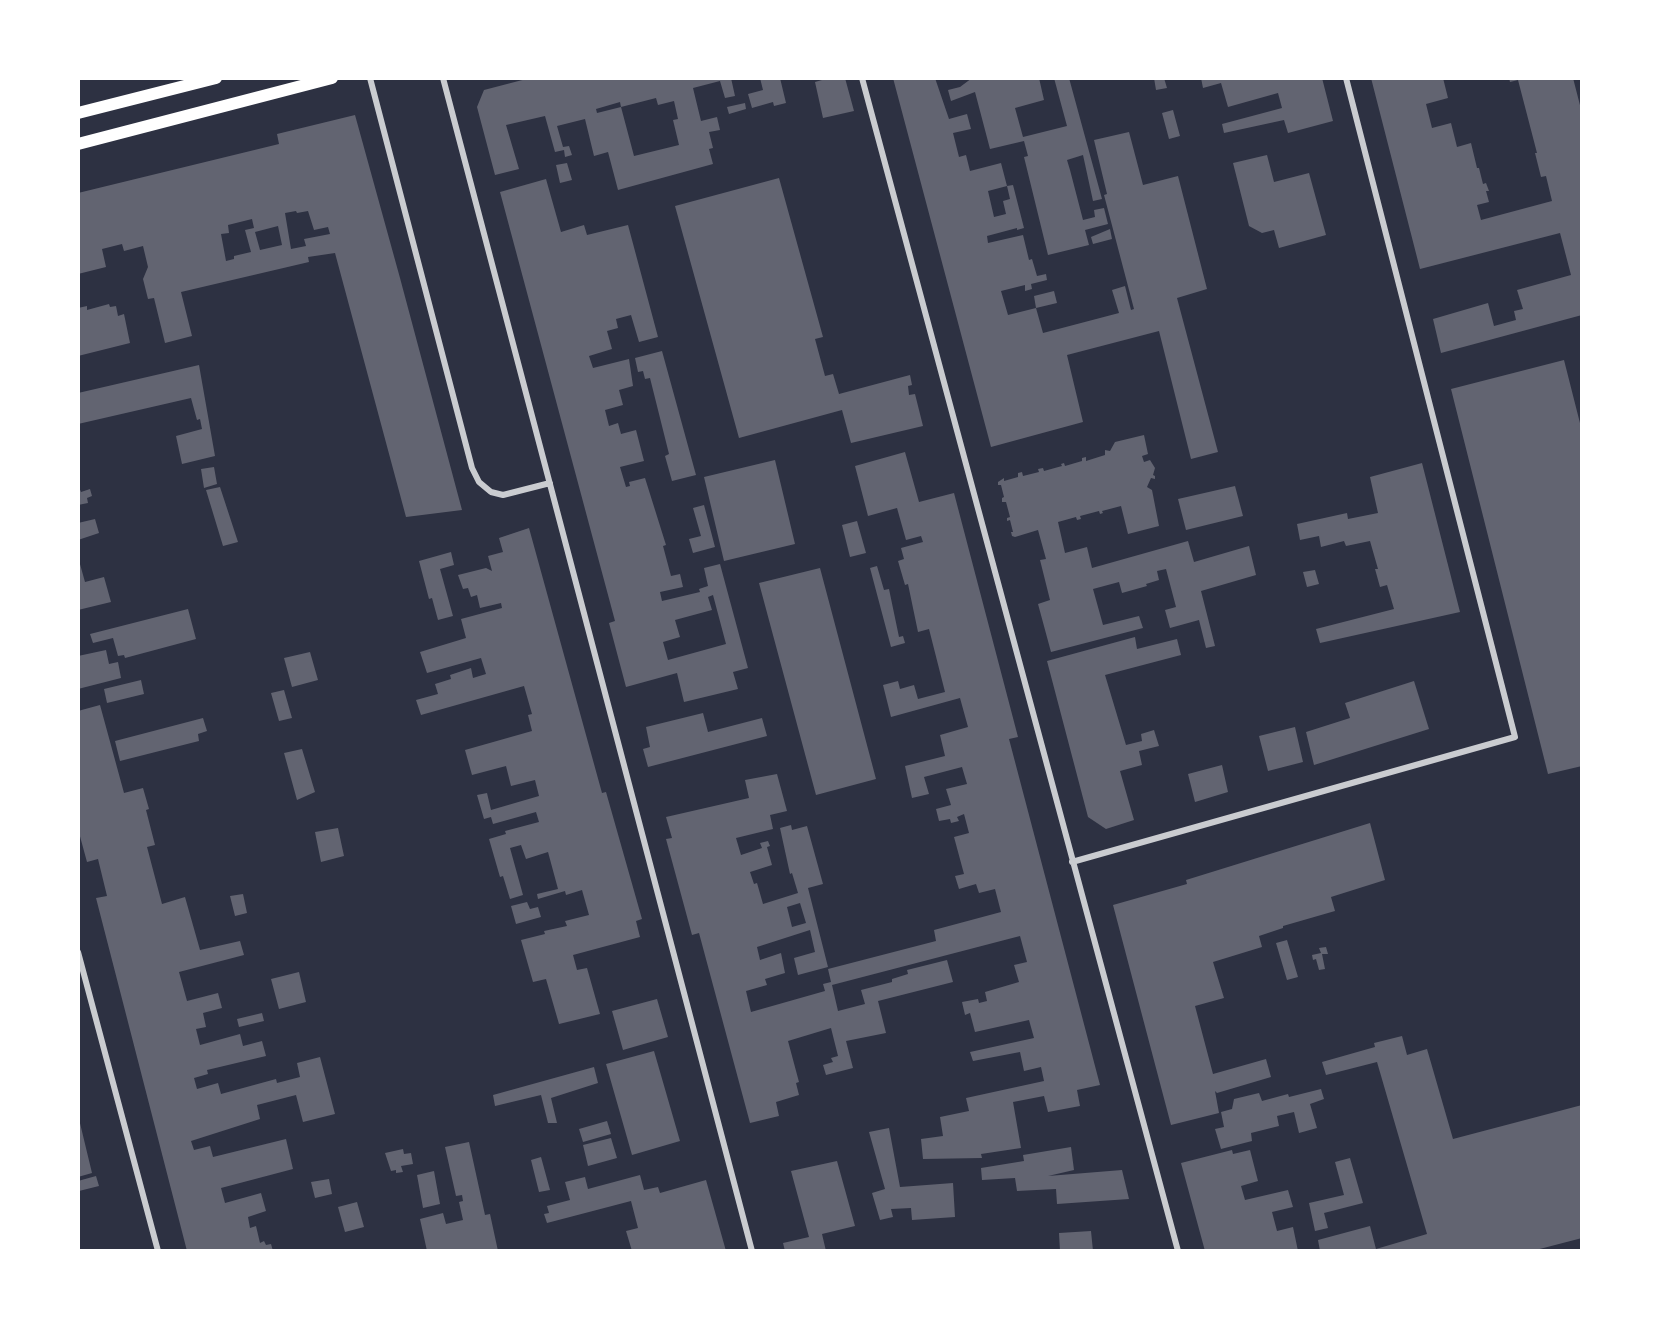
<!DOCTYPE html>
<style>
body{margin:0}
#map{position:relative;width:1660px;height:1329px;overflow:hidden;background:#2d3142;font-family:Spectral,serif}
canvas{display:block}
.frame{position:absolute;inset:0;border:80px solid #fff;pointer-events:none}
</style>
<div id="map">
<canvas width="1660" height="1329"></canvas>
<div class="frame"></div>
</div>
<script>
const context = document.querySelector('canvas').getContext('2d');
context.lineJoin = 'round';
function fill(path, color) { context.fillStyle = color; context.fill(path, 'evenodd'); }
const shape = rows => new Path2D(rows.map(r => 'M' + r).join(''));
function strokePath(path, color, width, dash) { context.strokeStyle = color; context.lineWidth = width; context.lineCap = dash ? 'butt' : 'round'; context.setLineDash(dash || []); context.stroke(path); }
fill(shape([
 [530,78,731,78,735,96,725,98,720,81,693,88,701,121,717,117,720,130,709,132,713,148,709,149,713,164,618,190,608,152,594,156,585,119,557,126,563,147,569,146,572,155,565,157,564,150,555,152,545,116,506,125,519,169,495,175,477,107,484,90],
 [656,98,658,105,674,101,678,119,673,120,679,145,634,156,621,107,597,113,596,109,620,102,621,107],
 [760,78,780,78,786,103,774,106,773,102,752,108,748,94,763,90],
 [829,78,845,78,854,111,823,118,815,82],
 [893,78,935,78,949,119,967,114,971,129,953,133,959,157,966,155,970,171,1001,163,1007,186,988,191,994,217,1006,214,1003,201,1010,199,1007,186,1013,185,1024,228,1017,230,1017,228,987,236,988,243,1023,235,1029,260,1032,259,1037,276,1046,274,1047,280,1031,284,1032,289,1025,291,1025,285,1001,291,1008,315,1036,308,1043,333,1119,313,1112,290,1125,286,1131,310,1134,309,1104,195,1107,194,1094,140,1129,132,1143,185,1178,176,1207,289,1177,298,1218,452,1191,459,1159,331,1067,355,1083,422,991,447],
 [972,78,1039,78,1044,100,1015,108,1023,137,1067,126,1054,78,1069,78,1102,199,1093,201,1083,155,1067,160,1070,170,1083,220,1095,217,1094,210,1104,208,1108,224,1085,230,1089,245,1048,255,1024,157,1028,156,1024,141,990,149,975,92,951,101,948,90,960,87],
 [1154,78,1164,78,1167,88,1156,90],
 [1201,78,1322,78,1333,121,1288,133,1284,120,1224,133,1222,124,1282,108,1278,93,1228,107,1221,83,1203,88],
 [1371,78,1443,78,1448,98,1426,104,1432,128,1451,123,1457,147,1471,143,1477,168,1479,168,1483,184,1486,183,1489,191,1486,191,1489,202,1477,205,1481,220,1552,201,1546,176,1541,177,1535,153,1537,153,1518,80,1510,82,1509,78,1573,78,1582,113,1582,315,1441,353,1433,319,1488,303,1494,326,1516,320,1514,311,1523,309,1517,290,1571,275,1560,233,1420,269],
 [745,103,746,109,729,114,727,107],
 [1173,110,1180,136,1169,139,1162,113],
 [355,115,400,278,462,510,406,517,335,253,308,257,309,262,181,292,192,336,165,343,154,298,148,299,143,279,148,267,143,246,124,251,122,244,102,249,106,267,78,274,78,193,279,144,277,134],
 [296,211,297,213,308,211,314,230,328,227,330,234,304,239,306,246,291,249,285,213],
 [252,219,254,228,245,230,251,252,234,256,234,259,226,261,221,234,229,233,228,225],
 [278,226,282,245,260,250,255,232],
 [1267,155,1274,182,1309,173,1326,235,1279,248,1274,230,1262,233,1249,226,1233,163],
 [567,163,572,180,560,183,556,165],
 [779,178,823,337,815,339,825,376,833,374,839,394,910,375,912,385,908,386,909,395,915,394,923,426,851,443,842,410,739,438,675,206],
 [546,179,561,232,584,225,587,235,628,225,658,337,639,342,631,315,616,319,618,328,607,331,612,349,589,356,593,368,629,359,633,386,619,390,623,405,605,410,609,426,618,423,621,434,636,430,644,461,620,467,626,487,630,486,629,482,645,478,666,545,663,546,671,576,680,574,683,587,660,592,662,601,700,592,699,589,708,586,704,568,720,564,748,668,733,672,738,689,684,702,677,673,626,687,609,623,615,621,500,192],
 [713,595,726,644,668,660,663,642,680,637,675,620,712,610,708,597],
 [1110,229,1112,239,1093,244,1091,237],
 [1054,291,1057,303,1036,308,1034,296],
 [109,304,110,307,116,306,118,316,124,314,130,343,78,356,78,308,87,306,87,310],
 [662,351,696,475,672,481,665,456,669,454,650,378,645,379,643,371,638,372,635,358],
 [1564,360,1582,431,1582,766,1548,774,1451,389],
 [199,365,215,456,182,464,176,436,202,429,200,419,197,420,191,398,78,424,78,393],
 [1144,435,1148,454,1142,456,1144,462,1150,460,1155,468,1153,475,1155,476,1155,479,1151,478,1147,487,1152,490,1159,526,1128,534,1121,506,1102,511,1103,513,1100,514,1099,511,1080,516,1081,519,1077,520,1076,517,1058,522,1065,553,1087,547,1092,568,1188,541,1194,562,1249,546,1256,575,1201,591,1215,646,1206,648,1199,620,1170,628,1165,610,1176,607,1166,569,1157,571,1159,580,1146,584,1147,586,1122,593,1119,582,1093,589,1103,625,1139,616,1143,628,1051,652,1038,604,1050,600,1040,560,1046,559,1038,530,1015,537,1012,536,1011,532,1013,532,1010,520,1007,521,1007,518,1010,517,1006,502,1002,502,1002,498,1004,497,1001,485,998,485,998,482,1004,478,1004,481,1018,477,1018,473,1022,472,1023,476,1039,472,1038,469,1043,468,1044,471,1062,466,1061,464,1064,463,1065,466,1082,461,1082,458,1086,457,1086,461,1105,455,1105,450,1110,451,1115,442],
 [905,452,919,502,954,493,1018,737,1009,739,1100,1085,1077,1090,1080,1106,1048,1112,1044,1096,1013,1102,1021,1148,981,1154,982,1158,923,1159,921,1139,943,1136,940,1117,969,1111,966,1098,1044,1081,1041,1067,1024,1071,1020,1052,973,1061,970,1052,1034,1038,1029,1020,975,1032,970,1013,965,1015,962,1002,978,999,979,1003,987,1001,985,992,1019,982,1014,965,1027,962,1020,936,832,985,838,1011,865,1004,861,990,892,982,892,979,908,974,907,970,947,960,953,982,878,1001,886,1033,846,1041,853,1068,826,1075,823,1065,833,1062,831,1058,838,1056,831,1028,788,1041,799,1082,796,1083,799,1095,776,1102,779,1116,750,1123,699,933,692,935,666,839,672,838,666,817,749,798,745,780,777,774,787,811,770,815,773,829,736,838,741,855,762,848,760,843,768,841,770,846,767,847,772,865,750,872,754,884,757,883,763,904,798,893,792,873,790,874,780,828,791,825,792,830,807,826,823,884,808,888,828,967,798,975,794,958,815,952,810,930,757,947,760,960,781,953,785,973,765,979,767,985,746,991,751,1012,825,991,823,984,831,982,828,969,936,941,934,930,1001,912,995,889,979,893,976,884,959,889,955,876,964,874,954,837,969,833,964,814,957,817,959,821,951,823,950,819,939,821,936,809,951,805,946,789,967,784,962,767,924,777,929,794,912,798,905,766,945,756,940,735,968,727,960,698,891,717,883,685,898,681,900,689,914,685,918,699,945,692,929,629,918,632,908,584,905,585,898,561,904,559,901,548,923,542,921,536,906,540,897,508,868,516,855,466],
 [800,903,806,923,792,927,787,907],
 [775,460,795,544,724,561,704,477],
 [1422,463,1460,612,1320,643,1316,629,1394,609,1387,585,1380,587,1375,569,1378,569,1370,541,1346,546,1344,541,1321,547,1319,536,1300,540,1297,524,1347,513,1348,519,1378,513,1370,477],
 [214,467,217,484,204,488,201,469],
 [78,485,81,492,90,489,92,496,87,498,88,503,78,505],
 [1235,486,1243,516,1186,530,1178,499],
 [220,487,238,542,223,546,206,490],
 [704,505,715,547,693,553,689,539,701,536,693,508],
 [95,519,99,533,78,540,78,523],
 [857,521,866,553,850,557,842,525],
 [529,528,602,793,606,792,642,919,636,921,640,937,573,955,577,970,587,968,600,1014,559,1024,546,979,533,982,521,940,545,934,544,931,567,926,565,921,589,915,582,890,566,895,565,891,538,899,537,894,558,889,548,852,526,859,521,845,510,848,523,895,510,899,503,876,500,877,489,839,506,834,505,831,539,822,536,812,493,824,491,817,484,819,477,795,487,793,491,810,539,796,535,780,511,786,506,766,472,775,465,750,532,731,528,715,532,714,524,686,421,715,416,700,438,694,435,684,451,679,450,675,471,668,473,678,486,674,481,658,427,673,420,652,466,638,461,619,502,608,501,603,480,608,477,595,471,597,468,588,463,589,458,575,486,568,492,571,488,556,503,552,499,538],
 [451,552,454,565,440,569,453,616,438,620,432,598,429,599,419,561],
 [78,557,85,582,104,577,111,602,78,610],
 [877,566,884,590,889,589,899,637,903,636,905,643,891,647,870,568],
 [820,568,876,779,816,795,759,583],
 [1315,570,1319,584,1307,587,1303,572],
 [188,609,196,639,125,658,124,655,118,656,113,638,93,643,90,634],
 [1135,637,1137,649,1177,639,1181,655,1105,675,1126,745,1142,741,1141,734,1154,730,1159,746,1139,751,1142,765,1120,771,1134,820,1106,829,1088,817,1047,661],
 [106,650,109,664,118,662,121,678,78,689,78,656],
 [310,652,318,680,292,687,284,658],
 [141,680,144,694,107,703,104,689],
 [1414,681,1429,729,1314,765,1306,732,1350,718,1345,703],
 [284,690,292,718,279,721,271,693],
 [100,705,124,793,143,788,149,809,146,810,155,845,147,847,162,904,185,897,200,950,240,941,244,955,179,972,187,1001,218,993,222,1008,203,1013,206,1027,196,1029,200,1045,240,1034,243,1046,262,1041,266,1056,207,1070,208,1074,194,1078,197,1089,218,1083,221,1094,276,1079,277,1083,300,1077,297,1063,320,1057,335,1114,303,1122,296,1095,257,1105,260,1119,191,1141,194,1150,210,1146,213,1157,286,1139,293,1169,221,1188,225,1203,261,1193,266,1211,248,1217,250,1228,256,1226,260,1243,264,1241,266,1245,271,1244,273,1251,187,1251,96,898,107,896,98,859,87,862,78,829,78,711],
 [703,713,708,732,762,718,767,736,648,767,643,749,650,747,646,727],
 [203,718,207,731,198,734,199,741,120,761,115,741],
 [1295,727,1303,762,1268,771,1259,736],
 [302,749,315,792,297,800,284,753],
 [1222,765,1228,792,1195,802,1188,774],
 [1370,823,1385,880,1331,897,1335,911,1283,926,1283,928,1259,936,1262,947,1213,962,1224,998,1195,1006,1213,1074,1266,1059,1271,1077,1217,1093,1215,1091,1219,1113,1171,1125,1113,905,1187,884,1186,880],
 [338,828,344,856,321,862,315,832],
 [243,894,247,913,235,916,230,896],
 [527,902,530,909,538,907,541,917,516,924,511,906],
 [1287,940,1298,977,1287,980,1276,943],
 [1326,947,1328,954,1322,954,1325,969,1319,970,1316,959,1313,960,1312,955,1321,953,1319,948],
 [299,972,306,1002,279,1009,271,979],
 [657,999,668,1037,623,1050,612,1011],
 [262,1013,264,1021,239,1027,237,1019],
 [1402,1036,1407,1055,1427,1049,1453,1139,1582,1105,1582,1238,1532,1251,1320,1251,1318,1240,1370,1226,1376,1249,1427,1234,1377,1062,1326,1075,1322,1062,1375,1047,1374,1043],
 [654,1051,680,1141,632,1155,606,1064],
 [594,1067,598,1083,551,1098,557,1123,548,1123,541,1095,495,1106,493,1095],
 [1321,1089,1324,1099,1310,1104,1317,1128,1299,1133,1294,1112,1277,1116,1279,1126,1251,1133,1252,1141,1221,1149,1215,1129,1224,1127,1221,1112,1232,1109,1234,1099,1259,1093,1262,1101,1288,1094,1289,1097],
 [79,1119,92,1173,78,1177,78,1120],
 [607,1121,611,1134,583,1142,579,1129],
 [889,1128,900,1187,953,1183,955,1217,912,1220,911,1208,891,1209,893,1217,880,1220,872,1193,885,1189,869,1132],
 [611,1138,617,1158,588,1166,583,1145],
 [469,1142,485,1215,490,1214,498,1251,427,1251,420,1219,443,1213,446,1224,463,1220,459,1202,463,1201,462,1195,456,1196,445,1147],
 [1071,1147,1074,1170,1048,1176,1122,1170,1129,1199,1057,1204,1056,1189,1017,1191,1015,1178,982,1180,981,1168,1024,1161,1023,1155],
 [403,1149,404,1154,411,1153,413,1164,401,1166,403,1172,396,1173,396,1170,391,1171,385,1153],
 [1232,1150,1233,1154,1250,1150,1258,1181,1241,1186,1245,1200,1288,1190,1293,1207,1272,1212,1277,1231,1293,1227,1298,1251,1205,1251,1181,1163],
 [541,1157,550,1190,539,1192,531,1160],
 [1350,1158,1363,1203,1324,1213,1328,1228,1315,1231,1309,1203,1344,1195,1335,1162],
 [837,1161,855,1226,822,1234,826,1251,785,1251,783,1243,809,1237,791,1171],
 [434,1171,440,1204,423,1208,417,1175],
 [640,1175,644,1190,658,1187,660,1193,706,1180,726,1251,684,1251,683,1249,632,1251,626,1231,638,1228,631,1201,547,1223,544,1214,549,1213,547,1206,570,1200,565,1182,585,1177,588,1189],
 [96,1176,99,1186,79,1191,78,1181],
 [329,1179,332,1194,315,1198,311,1182],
 [357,1202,364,1227,345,1232,338,1207],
 [1091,1231,1093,1251,1060,1251,1059,1233]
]), '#626471');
strokePath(shape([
 [370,78,472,468,479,482,491,492,503,495,550,483],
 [443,78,752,1251],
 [862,78,1178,1251],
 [1072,862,1515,737,1346,78],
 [78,952,158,1251]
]), '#caccd0', 6);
strokePath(shape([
 [78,113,216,78],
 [78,144,332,78]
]), '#fff', 12);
</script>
